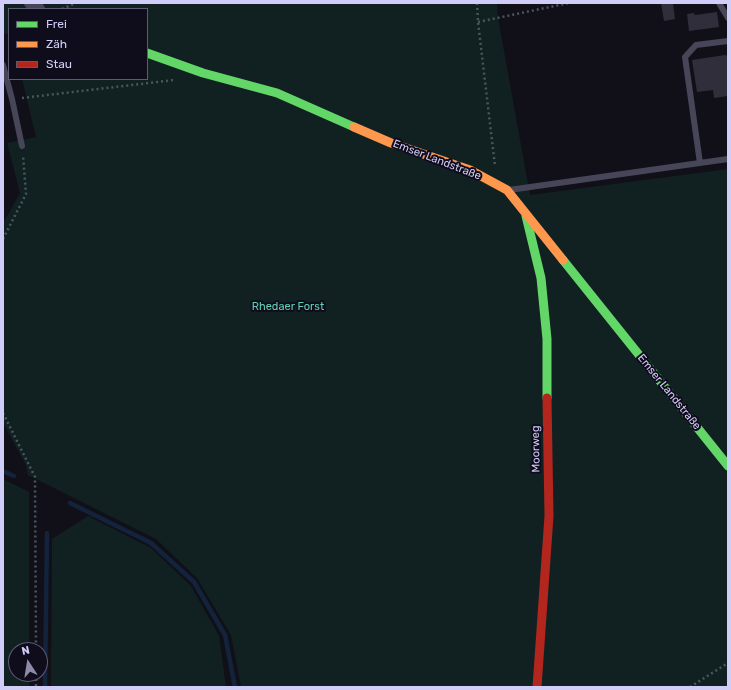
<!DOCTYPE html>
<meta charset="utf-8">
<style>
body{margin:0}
#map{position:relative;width:731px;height:690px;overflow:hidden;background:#111018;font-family:Rubik,sans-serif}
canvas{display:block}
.frame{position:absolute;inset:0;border:4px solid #d1cdf9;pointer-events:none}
.legend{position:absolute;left:8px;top:8px;width:140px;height:72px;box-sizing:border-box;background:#0f0d1b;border:1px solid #5d5a74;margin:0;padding:5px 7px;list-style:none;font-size:12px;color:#d1cdf9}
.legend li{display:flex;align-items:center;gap:8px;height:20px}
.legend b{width:20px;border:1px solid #5d5a74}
.north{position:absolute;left:8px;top:642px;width:40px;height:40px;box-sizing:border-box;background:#0f0d1b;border:1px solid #5d5a74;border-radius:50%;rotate:348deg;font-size:11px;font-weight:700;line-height:16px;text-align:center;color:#d1cdf9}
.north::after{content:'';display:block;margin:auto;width:14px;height:18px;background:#8e8baa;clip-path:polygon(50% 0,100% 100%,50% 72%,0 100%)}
</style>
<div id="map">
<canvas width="731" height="690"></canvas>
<div class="frame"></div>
<ul class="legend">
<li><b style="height:5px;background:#63d668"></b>Frei</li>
<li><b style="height:5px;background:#ff974d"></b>Zäh</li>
<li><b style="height:5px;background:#b3261e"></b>Stau</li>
</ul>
<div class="north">N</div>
</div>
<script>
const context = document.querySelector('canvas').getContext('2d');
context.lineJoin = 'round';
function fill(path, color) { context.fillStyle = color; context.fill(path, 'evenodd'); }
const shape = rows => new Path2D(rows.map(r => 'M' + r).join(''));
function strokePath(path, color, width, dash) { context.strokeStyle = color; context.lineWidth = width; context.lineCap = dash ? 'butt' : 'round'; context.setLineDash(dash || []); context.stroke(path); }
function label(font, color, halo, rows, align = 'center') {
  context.font = font + ' Rubik,sans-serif'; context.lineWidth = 4; context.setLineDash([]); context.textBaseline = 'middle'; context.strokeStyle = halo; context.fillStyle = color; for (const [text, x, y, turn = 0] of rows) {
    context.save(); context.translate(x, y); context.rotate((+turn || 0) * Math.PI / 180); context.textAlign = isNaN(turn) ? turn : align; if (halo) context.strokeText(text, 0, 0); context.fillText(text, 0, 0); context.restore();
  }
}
fill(shape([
 [3,3,497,3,498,18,530,195,728,169,728,687,241,687,231,635,197,578,156,539,28,475,26,465,3,423,3,223,20,193,7,143,36,137,22,79,147,79,147,9,9,9,9,33,3,34],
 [3,479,29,492,29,650,16,650,16,674,29,674,29,687,3,687],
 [88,516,151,548,191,586,219,636,226,687,51,687,52,539]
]), '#112122');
strokePath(shape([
 [3,471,14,476],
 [70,503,151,543,194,582,225,635,235,687],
 [45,687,47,533]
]), '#12233b', 4.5);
fill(shape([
 [661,3,673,3,675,19,664,21],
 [717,12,719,27,689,31,687,14,694,13,695,15],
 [725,55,728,56,728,96,714,98,713,90,697,92,692,60]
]), '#2f2e3a');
strokePath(shape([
 [477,3,478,22,495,166],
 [62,9,76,3],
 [478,22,569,3],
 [22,98,174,80],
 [3,239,26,194,23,155],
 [3,413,35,477,36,650],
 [36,674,36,687],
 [690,687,728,663]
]), '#4a565f', 2.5, [2, 3]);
strokePath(shape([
 [719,3,728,18],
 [3,65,12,99,22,146],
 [700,163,685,57,696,45,728,41],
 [509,190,728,159]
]), '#474658', 6);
strokePath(shape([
 [30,3,39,9]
]), '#474658', 12);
strokePath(shape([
 [147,53,203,73,277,93,354,127],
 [526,216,541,278,547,339,547,398],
 [563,260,728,466]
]), '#63d668', 9);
strokePath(shape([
 [354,127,391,143,470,170,507,190,563,260]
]), '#ff974d', 9);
strokePath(shape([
 [537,687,549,516,547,398]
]), '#b3261e', 9);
label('11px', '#d1cdf9', '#0f0d1b', [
 ["Emser Landstraße",437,160,21],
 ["Emser Landstraße",669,392,51],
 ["Moorweg",536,449,-91]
]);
label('11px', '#62d0b3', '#0f0d1b', [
 ["Rhedaer Forst",288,307]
]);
</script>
